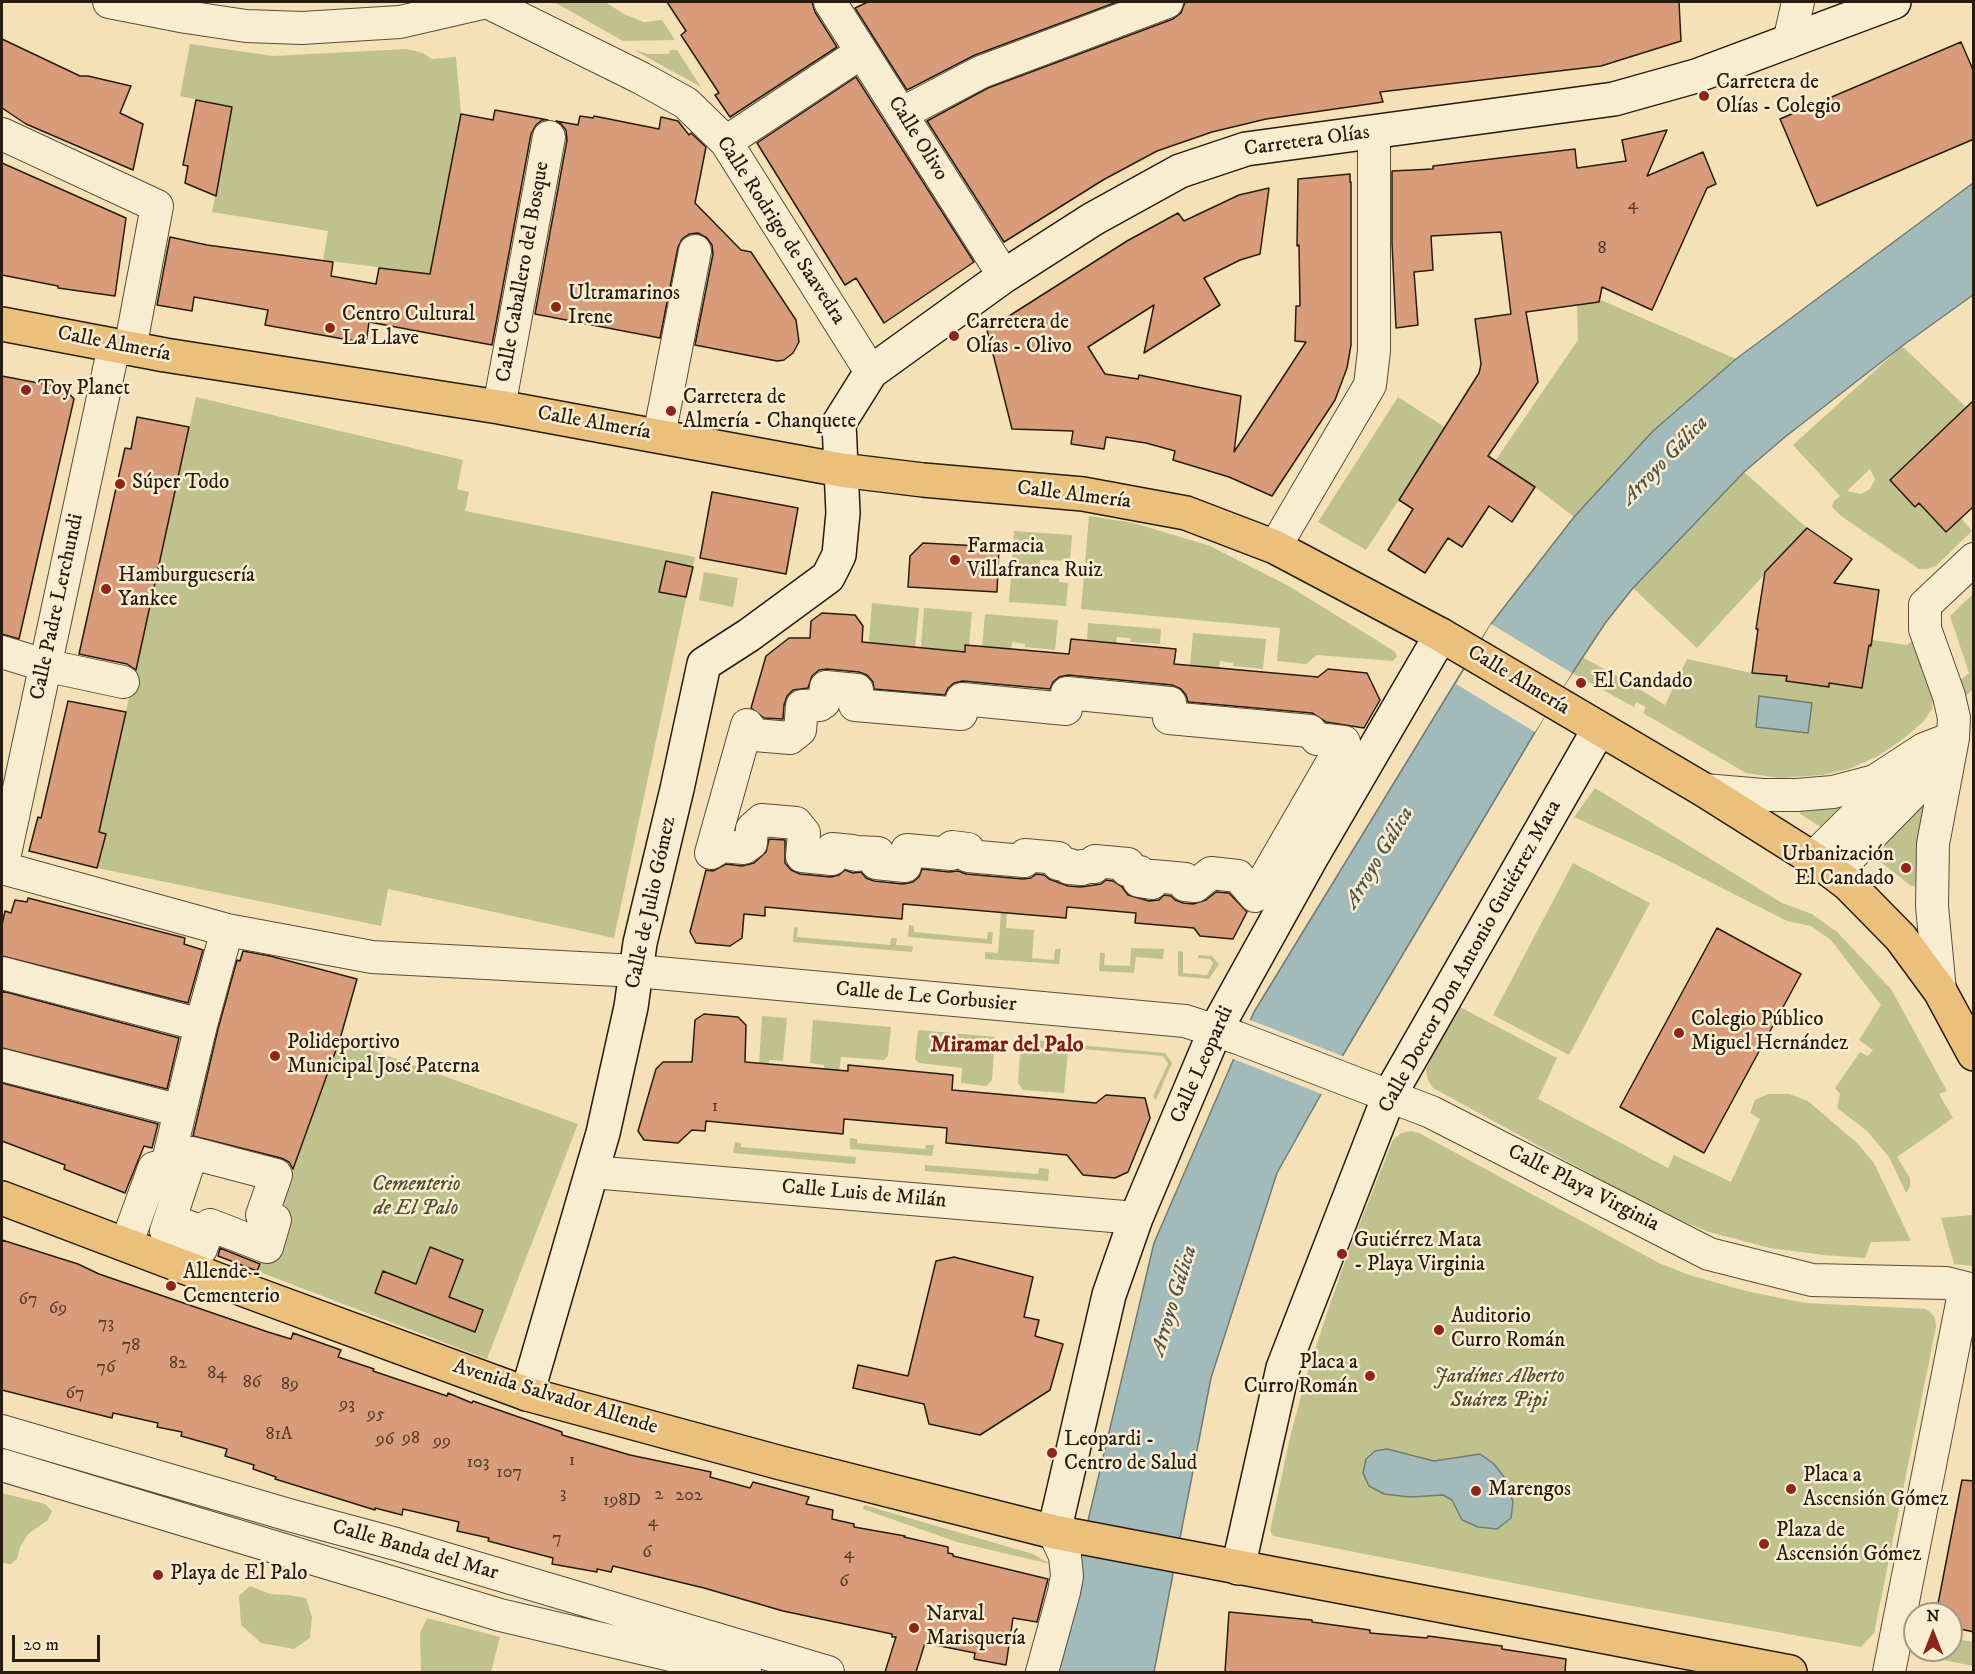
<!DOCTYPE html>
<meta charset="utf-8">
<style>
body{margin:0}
#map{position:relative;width:1975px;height:1674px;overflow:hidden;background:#f5e1b8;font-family:"IM FELL DW Pica",serif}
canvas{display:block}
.frame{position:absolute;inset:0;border:3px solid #271c0f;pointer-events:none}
.north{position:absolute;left:1903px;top:1602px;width:60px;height:60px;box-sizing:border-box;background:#f8ecd1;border:2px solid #a49983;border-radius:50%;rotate:0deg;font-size:16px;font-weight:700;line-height:24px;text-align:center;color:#271c0f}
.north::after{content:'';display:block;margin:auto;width:21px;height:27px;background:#8f2418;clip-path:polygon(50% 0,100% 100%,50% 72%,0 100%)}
.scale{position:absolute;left:12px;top:1635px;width:88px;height:27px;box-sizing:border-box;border:3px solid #271c0f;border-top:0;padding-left:8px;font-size:18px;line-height:21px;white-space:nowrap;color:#271c0f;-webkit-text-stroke:4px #f8ecd1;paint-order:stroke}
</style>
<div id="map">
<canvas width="1975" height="1674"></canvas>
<div class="frame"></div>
<div class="north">N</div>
<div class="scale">20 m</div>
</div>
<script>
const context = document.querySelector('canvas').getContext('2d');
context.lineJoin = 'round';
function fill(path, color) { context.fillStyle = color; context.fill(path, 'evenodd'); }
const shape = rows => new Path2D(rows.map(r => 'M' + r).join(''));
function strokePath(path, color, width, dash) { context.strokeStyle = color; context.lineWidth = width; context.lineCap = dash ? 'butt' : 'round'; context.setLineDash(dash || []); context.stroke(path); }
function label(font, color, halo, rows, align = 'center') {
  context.font = font + ' "IM FELL DW Pica",serif'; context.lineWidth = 5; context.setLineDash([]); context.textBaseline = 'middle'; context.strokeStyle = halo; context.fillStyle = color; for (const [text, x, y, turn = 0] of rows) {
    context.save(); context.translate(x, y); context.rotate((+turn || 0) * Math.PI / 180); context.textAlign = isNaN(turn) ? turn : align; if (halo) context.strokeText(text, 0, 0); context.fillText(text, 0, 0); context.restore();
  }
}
fill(shape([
 [554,2,605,2,624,14,644,22,662,20,675,40,623,41],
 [190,44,273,56,407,49,423,53,432,59,456,57,461,114,430,274,323,260,328,231,212,212,232,107,180,96],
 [634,50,649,54,669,54,670,50,677,50,701,87],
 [1601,300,1736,359,1654,431,1574,517,1535,487,1495,461,1578,340,1577,305],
 [1902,346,1967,408,1890,480,1915,507,1919,503,1946,532,1961,518,1972,531,1936,566,1927,569,1919,569,1841,516,1832,507,1834,501,1840,496,1793,445],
 [1870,469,1875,479,1870,489,1861,494,1847,491],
 [196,397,463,460,457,489,469,492,465,511,695,557,614,938,388,889,381,926,97,868,106,834,99,832],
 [1398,397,1446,428,1366,550,1318,522],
 [1744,472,1807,528,1697,648,1633,588],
 [1089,516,1134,523,1210,546,1287,585,1394,651,1397,656,1393,661,1317,655,1306,664,1277,661,1280,628,1081,609],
 [1014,531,1072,535,1070,561,1040,560,1039,577,1059,578,1059,582,1068,583,1066,606,1009,602],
 [704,572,738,578,733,607,699,600],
 [1973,594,1973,689,1966,696,1961,697,1952,687,1969,673,1950,616],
 [872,603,919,608,915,650,911,650,911,646,891,644,868,652],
 [924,608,972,612,969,646,965,646,964,660,935,658,936,649,921,647],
 [985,614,1058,620,1055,650,1025,647,1025,644,1012,642,1011,650,982,647],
 [1088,623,1161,629,1160,644,1130,642,1131,638,1117,637,1116,643,1087,641],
 [1193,633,1266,639,1263,669,1233,666,1233,663,1220,661,1219,668,1190,666],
 [1872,640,1907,645,1913,640,1933,694,1932,709,1924,721,1903,739,1878,756,1849,769,1822,775,1779,778,1746,773,1643,713,1646,707,1636,702,1634,707,1572,673,1582,657,1625,680,1665,705,1687,659,1752,673,1788,672,1787,681,1829,687,1830,678,1836,684,1862,688,1867,654,1865,645,1871,646],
 [1595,788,1782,903,1812,914,1837,932,1891,989,1947,1091,1939,1094,1953,1118,1897,1157,1910,1178,1910,1187,1906,1193,1889,1157,1867,1131,1837,1108,1840,1094,1835,1088,1860,1052,1868,1056,1873,1050,1859,1040,1881,1005,1831,940,1811,926,1787,921,1657,855,1574,817],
 [1931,791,1919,882,1916,886,1911,886,1877,859,1874,850],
 [1843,806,1830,825,1825,827,1819,826,1800,814,1801,810],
 [1573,863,1650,903,1569,1055,1493,1015],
 [1001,913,1007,913,1006,928,1034,930,1032,958,1054,960,1055,949,1061,949,1059,964,985,959,985,952,998,953],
 [909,925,914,926,914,932,987,939,988,932,993,932,992,944,908,937],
 [794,927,798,928,797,937,890,945,891,938,897,938,896,945,913,946,912,952,793,942],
 [1131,948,1164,949,1163,959,1136,957,1134,973,1099,971,1100,953,1105,953,1104,965,1130,966],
 [1178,951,1183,952,1183,973,1207,975,1213,963,1210,959,1198,958,1198,955,1212,956,1219,964,1209,979,1178,976],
 [1458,1006,1557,1058,1538,1099,1668,1168,1674,1155,1731,1182,1760,1119,1750,1113,1755,1100,1768,1094,1789,1094,1808,1101,1857,1143,1874,1163,1911,1241,1871,1242,1865,1258,1824,1255,1770,1248,1709,1232,1658,1211,1433,1088,1428,1080,1426,1069],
 [762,1016,787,1018,783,1061,769,1060,768,1065,759,1064],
 [813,1020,891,1027,888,1056,884,1060,841,1057,839,1071,824,1070,824,1065,810,1063],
 [918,1030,995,1037,992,1080,986,1086,961,1083,962,1068,919,1063,915,1059],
 [340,1039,578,1124,487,1359,257,1271],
 [1021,1039,1069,1043,1064,1093,1023,1090,1018,1083],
 [1078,1045,1165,1053,1172,1063,1156,1100,1153,1096,1168,1064,1163,1056,1082,1049,1081,1054,1077,1053],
 [1411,1131,1419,1133,1659,1263,1689,1275,1746,1291,1805,1303,1926,1309,1931,1313,1935,1318,1936,1327,1874,1633,1861,1647,1610,1602,1273,1536,1270,1531,1291,1433,1308,1371,1326,1316,1348,1253,1393,1140,1401,1133],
 [850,1138,857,1139,857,1143,925,1149,926,1145,934,1145,932,1156,850,1149],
 [735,1142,741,1143,741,1147,856,1157,855,1164,733,1153],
 [925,1165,1038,1174,1039,1168,1049,1169,1048,1181,925,1171],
 [1973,1215,1973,1266,1954,1264,1941,1218],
 [2,1493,45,1504,52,1511,48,1520,28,1534,20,1547,17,1559,11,1564,2,1563],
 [864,1505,1033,1554,1050,1564,957,1542,863,1509],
 [250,1586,270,1594,288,1595,306,1598,312,1617,310,1638,294,1649,261,1643,241,1625,239,1596],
 [427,1618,500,1637,491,1672,421,1672,420,1633],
 [1951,1638,1973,1642,1973,1666,1929,1657,1930,1650,1951,1650]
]), '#bfc28d');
const water = shape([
 [1973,183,1973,295,1902,346,1785,437,1744,472,1633,588,1606,622,1553,702,1343,1055,1277,1173,1211,1378,1154,1672,1052,1672,1154,1243,1254,1012,1491,624,1574,517,1653,431,1736,359,1973,183],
 [1759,696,1812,703,1808,733,1756,727,1759,696],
 [1387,1449,1434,1461,1480,1454,1494,1464,1507,1481,1513,1502,1511,1518,1497,1529,1478,1527,1462,1520,1452,1500,1443,1495,1410,1497,1384,1494,1369,1486,1363,1473,1366,1459,1375,1451,1387,1449]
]);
fill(water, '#a2baba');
strokePath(water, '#717b76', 1.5);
fill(shape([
 [1491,624,1572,673,1535,732,1456,684],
 [1248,1019,1345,1057,1324,1095,1231,1058]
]), '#f5e1b8');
const building = shape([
 [667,2,812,2,815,12,837,47,730,117,715,95,719,93,681,35,686,31,667,2],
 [868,2,1117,2,975,55,907,90,855,8,868,2],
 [1185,2,1679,2,1681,41,1601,66,1380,92,1383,102,1266,119,1212,132,1157,151,1103,180,1004,242,927,121,988,88,1173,19,1181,13,1185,2],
 [2,39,80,76,88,76,131,86,120,113,143,124,133,170,26,124,2,108,2,39],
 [1961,42,1974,72,1974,139,1817,206,1780,119,1961,42],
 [856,77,974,262,884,323,856,278,845,285,757,143,856,77],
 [196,100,232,107,216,196,185,183,188,166,183,165,196,100],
 [495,110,548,120,542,120,536,125,531,134,492,345,369,322,366,343,265,325,268,310,194,297,192,311,157,305,170,237,207,245,333,262,331,276,376,284,379,268,430,274,461,114,493,120,495,110],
 [580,116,593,118,594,116,659,129,661,117,678,121,689,135,691,133,706,147,695,203,741,250,751,252,792,314,796,320,799,342,793,353,784,360,777,361,695,345,713,254,712,245,707,238,698,233,689,234,682,239,678,247,660,338,535,314,567,140,566,130,561,124,556,121,578,125,580,116],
 [1667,130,1647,176,1703,152,1716,184,1707,188,1652,310,1602,287,1599,302,1526,312,1538,382,1488,456,1535,487,1512,522,1489,506,1462,547,1448,538,1425,573,1388,550,1413,509,1399,500,1479,373,1481,364,1475,319,1511,314,1501,232,1431,236,1433,270,1414,272,1418,325,1396,328,1392,243,1392,171,1433,169,1433,166,1575,149,1577,168,1626,161,1622,140,1667,130],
 [2,163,126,218,115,296,58,288,58,286,2,275,2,163],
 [1350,174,1350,182,1351,182,1351,345,1347,368,1335,400,1272,496,1229,477,1173,460,1175,451,1146,443,1106,437,1104,449,1071,444,1073,431,1012,429,987,330,1127,241,1178,213,1184,221,1239,195,1269,188,1260,254,1240,260,1204,278,1220,305,1144,353,1154,305,1088,347,1105,374,1138,379,1139,375,1241,396,1234,452,1306,342,1295,341,1296,306,1300,306,1299,245,1297,246,1298,179,1350,174],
 [2,376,64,388,74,399,19,639,2,634,2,376],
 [1974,400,1974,506,1946,532,1919,503,1915,507,1890,480,1974,400],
 [137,417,189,427,136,670,127,664,79,654,125,448,131,449,137,417],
 [712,492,798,508,786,574,700,558,712,492],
 [1807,528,1852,559,1834,583,1879,590,1871,646,1869,645,1862,688,1829,683,1829,687,1786,681,1787,676,1752,673,1758,629,1756,629,1765,572,1807,528],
 [923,543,999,547,997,592,908,587,910,556,923,543],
 [666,561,693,567,686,597,659,592,666,561],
 [822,613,855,615,863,626,862,642,965,652,965,645,1069,654,1071,639,1176,649,1174,664,1318,677,1328,669,1367,673,1380,700,1364,728,1326,722,1312,713,1188,702,1186,695,1181,689,1172,685,1068,675,1059,677,1053,682,1050,689,963,681,954,683,948,688,945,695,874,689,873,682,867,675,859,672,827,669,819,670,812,676,808,688,793,690,787,696,784,705,783,719,764,718,751,708,766,656,789,638,810,638,811,621,822,613],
 [68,701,126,712,99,832,106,834,97,868,29,851,38,817,41,818,68,701],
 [769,839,785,840,785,863,791,870,800,874,831,877,839,875,845,870,853,873,861,872,866,878,874,881,903,884,913,882,919,877,922,869,949,872,958,871,966,874,1023,879,1031,878,1036,874,1044,875,1049,879,1068,886,1081,887,1101,884,1106,880,1113,881,1122,887,1128,895,1149,901,1159,900,1164,895,1171,896,1175,900,1183,903,1193,904,1206,900,1216,892,1229,893,1247,912,1233,939,1200,936,1194,928,1135,923,1136,913,1067,907,1066,918,903,904,902,919,765,907,765,916,744,914,742,938,730,946,696,943,690,932,706,870,713,871,726,864,742,866,754,863,766,852,769,839],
 [28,898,185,938,184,944,203,950,188,1003,2,956,2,925,5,911,11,913,15,900,27,902,28,898],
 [1717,928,1801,974,1704,1153,1620,1107,1717,928],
 [243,951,270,956,357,979,340,1039,293,1169,289,1162,281,1158,193,1136,218,1029,237,960,240,961,243,951],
 [2,991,179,1038,167,1089,2,1048,2,991],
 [704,1014,738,1017,746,1025,745,1062,848,1071,848,1065,953,1075,952,1090,1096,1103,1106,1095,1145,1098,1150,1118,1128,1172,1115,1178,1083,1175,1067,1155,946,1143,947,1128,844,1119,843,1134,706,1121,705,1131,692,1130,678,1143,644,1140,638,1131,656,1069,663,1062,692,1062,695,1020,704,1014],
 [2,1083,158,1124,152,1148,144,1146,125,1193,64,1169,65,1165,2,1141,2,1083],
 [2,1240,78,1264,99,1274,268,1332,291,1339,293,1333,307,1338,341,1350,338,1357,374,1369,373,1371,447,1396,448,1393,472,1403,473,1401,487,1406,562,1432,562,1435,630,1455,711,1472,710,1477,750,1488,753,1482,809,1497,806,1504,833,1510,832,1519,854,1524,854,1527,905,1536,904,1537,948,1547,948,1553,953,1554,953,1556,1048,1579,1037,1622,1013,1618,1006,1665,974,1659,975,1653,925,1643,916,1672,885,1672,896,1637,892,1637,892,1634,783,1611,704,1588,613,1566,611,1572,597,1569,597,1572,552,1564,553,1558,488,1541,489,1538,457,1531,459,1522,403,1509,402,1515,375,1508,375,1510,275,1479,276,1477,253,1469,254,1465,225,1456,227,1449,181,1436,182,1432,157,1427,158,1423,113,1413,112,1418,2,1390,2,1240],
 [430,1247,463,1260,449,1297,483,1310,475,1332,375,1293,383,1271,416,1284,430,1247],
 [220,1248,260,1264,257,1271,218,1256,220,1248],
 [954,1257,1033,1277,1024,1317,1039,1320,1035,1336,1063,1344,1050,1390,980,1435,929,1424,924,1404,853,1388,858,1365,908,1376,936,1261,954,1257],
 [1962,1480,1974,1481,1974,1632,1951,1627,1951,1614,1936,1614,1962,1480],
 [1229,1612,1312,1620,1312,1622,1370,1630,1370,1633,1427,1638,1428,1636,1502,1646,1502,1649,1566,1659,1565,1672,1225,1672,1229,1612]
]);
fill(building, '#d89c7a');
strokePath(building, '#271c0f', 1.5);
const street = shape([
 [109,2,186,17,246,26,302,28,400,22,487,2],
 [487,2,641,78,686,103,726,142,871,372],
 [830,2,1004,276],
 [1789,42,1798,2],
 [901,114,981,72,1167,2],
 [2,134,157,206,130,349],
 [726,142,862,52],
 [499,407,549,137],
 [659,436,695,251],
 [1275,547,1370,385,1374,351,1374,133],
 [2,652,44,665,123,682],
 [826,687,857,690,855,705,961,714,962,699,1066,709,1067,693,1170,703,1169,718,1310,731,1317,739,1344,742,1255,896,1238,876,1211,873,1195,886,1185,885,1185,879,1175,878,1152,876,1152,883,1139,881,1140,872,1127,870,1128,864,1095,861,1094,867,1082,866,1082,869,1069,868,1070,865,1058,864,1058,858,1025,855,1024,861,1012,860,968,856,968,849,952,847,951,854,907,850,905,866,876,863,878,853,857,852,857,855,852,854,852,851,832,849,832,859,802,856,804,833,796,823,762,820,752,829,751,843,744,848,722,846,711,853,747,725,755,735,790,738,800,730,802,706,820,705,821,701,824,702,826,687],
 [1704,790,1763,795,1797,795,1833,792,1875,781,1924,749,1953,738],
 [1812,859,1895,777],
 [2,868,227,930,372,957,636,971,1185,1021,1238,1038,1431,1112,1709,1254,1812,1280,1946,1283,1974,1290],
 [2,868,114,346],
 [1834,873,1932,773,1946,749],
 [2,973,201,1025],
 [1940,991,1932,906,1933,844,1953,738,1954,718,1949,696,1925,629,1925,605,1974,559],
 [2,1065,165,1107],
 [192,1153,276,1175,262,1215,275,1220,267,1247,210,1225,201,1249,189,1245,195,1229,178,1223,174,1234,166,1231,192,1153],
 [592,1172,1136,1218],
 [173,1182,175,1175,167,1165,201,1025,227,930],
 [126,1245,154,1168,167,1165],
 [2,1431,289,1515,396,1544,828,1672],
 [2,1465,500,1615,679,1657,710,1662,745,1672],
 [1042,1672,1064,1592,1067,1576,1065,1556,1054,1532],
 [1889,1672,1965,1288]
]);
const secondary = shape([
 [527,1394,603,1133,631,1007,640,943,677,789,704,664,749,635,828,577,839,555,843,513,839,423,871,372,1004,276,1093,219,1180,171,1246,149,1614,99,1696,76,1894,2],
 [1054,1532,1109,1295,1136,1218,1215,1031,1311,858,1441,635],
 [1238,1568,1283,1368,1389,1096,1599,729]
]);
const primary = shape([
 [2,324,165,355,499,407,841,470,923,480,1083,494,1186,513,1275,547,1441,635,1704,790,1823,865,1848,884,1901,938,1940,991,1974,1054],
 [2,1198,250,1292,527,1394,781,1463,1054,1532,1790,1672]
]);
strokePath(street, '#5a4d39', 34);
strokePath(secondary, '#271c0f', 36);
strokePath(primary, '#271c0f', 36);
strokePath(street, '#f8ecd1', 32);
strokePath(secondary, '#f8ecd1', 33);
strokePath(primary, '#eac07c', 33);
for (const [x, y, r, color] of [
 [1704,96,6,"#8f2418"],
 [556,307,6,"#8f2418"],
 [330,328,6,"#8f2418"],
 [954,336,6,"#8f2418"],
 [26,390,6,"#8f2418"],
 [671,411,6,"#8f2418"],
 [120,484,6,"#8f2418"],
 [955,560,6,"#8f2418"],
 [106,589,6,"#8f2418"],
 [1581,683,6,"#8f2418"],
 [1906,868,6,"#8f2418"],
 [1679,1033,6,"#8f2418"],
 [275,1056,6,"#8f2418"],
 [1342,1254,6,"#8f2418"],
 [171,1286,6,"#8f2418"],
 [1439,1330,6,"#8f2418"],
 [1370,1376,6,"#8f2418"],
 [1052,1453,6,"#8f2418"],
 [1791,1489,6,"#8f2418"],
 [1476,1491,6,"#8f2418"],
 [1764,1544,6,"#8f2418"],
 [158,1575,6,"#8f2418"],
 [914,1628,6,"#8f2418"]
]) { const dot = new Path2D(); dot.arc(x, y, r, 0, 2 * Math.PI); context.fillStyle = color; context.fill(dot); strokePath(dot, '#f8ecd1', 2); }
label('18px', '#533c2a', null, [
 ["4",1633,205],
 ["8",1602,249],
 ["1",715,1107],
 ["67",28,1300],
 ["69",58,1309],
 ["73",106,1324],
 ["78",131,1346],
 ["82",178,1364],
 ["76",106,1368],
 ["84",217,1374],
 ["86",252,1383],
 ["89",290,1385],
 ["67",75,1394],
 ["93",347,1405],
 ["95",376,1415],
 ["81A",279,1435],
 ["98",411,1439],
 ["96",385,1440],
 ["99",442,1442],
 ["1",572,1461],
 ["103",478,1463],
 ["107",509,1473],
 ["3",563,1494],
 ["2",659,1495],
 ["202",689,1496],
 ["198D",622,1501],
 ["4",653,1522],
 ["7",557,1539],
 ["6",647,1553],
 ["4",849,1554],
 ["6",844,1582]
]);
label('21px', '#271c0f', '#f8ecd1', [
 ["Carretera de",1716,84],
 ["Olías - Colegio",1716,108],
 ["Ultramarinos",568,295],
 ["Irene",568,319],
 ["Centro Cultural",342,316],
 ["La Llave",342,340],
 ["Carretera de",966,324],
 ["Olías - Olivo",966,348],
 ["Toy Planet",38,390],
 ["Carretera de",683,399],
 ["Almería - Chanquete",683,423],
 ["Súper Todo",132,484],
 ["Farmacia",967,548],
 ["Villafranca Ruiz",967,572],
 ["Hamburguesería",118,577],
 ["Yankee",118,601],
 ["El Candado",1593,683],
 ["Urbanización",1894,856,"right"],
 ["El Candado",1894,880,"right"],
 ["Colegio Público",1691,1021],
 ["Miguel Hernández",1691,1045],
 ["Polideportivo",287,1044],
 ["Municipal José Paterna",287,1068],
 ["Gutiérrez Mata",1354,1242],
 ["- Playa Virginia",1354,1266],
 ["Allende -",183,1274],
 ["Cementerio",183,1298],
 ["Auditorio",1451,1318],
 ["Curro Román",1451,1342],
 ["Placa a",1358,1364,"right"],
 ["Curro Román",1358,1388,"right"],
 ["Leopardi -",1064,1441],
 ["Centro de Salud",1064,1465],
 ["Placa a",1803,1477],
 ["Ascensión Gómez",1803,1501],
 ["Marengos",1488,1491],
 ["Plaza de",1776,1532],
 ["Ascensión Gómez",1776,1556],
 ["Playa de El Palo",170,1575],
 ["Narval",926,1616],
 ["Marisquería",926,1640]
], 'left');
label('21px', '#271c0f', '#f8ecd1', [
 ["Calle Olivo",917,139,58],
 ["Carretera Olías",1307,142,-8],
 ["Calle Rodrigo de Saavedra",780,231,57],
 ["Calle Caballero del Bosque",524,272,-80],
 ["Calle Almería",114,345,11],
 ["Calle Almería",594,424,10],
 ["Calle Almería",1074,496,7],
 ["Calle Padre Lerchundi",58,607,-78],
 ["Calle Almería",1518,681,31],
 ["Calle de Julio Gómez",652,903,-78],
 ["Calle Doctor Don Antonio Gutiérrez Mata",1471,957,-61],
 ["Calle de Le Corbusier",926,998,5],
 ["Calle Leopardi",1203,1065,-66],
 ["Calle Playa Virginia",1583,1189,27],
 ["Calle Luis de Milán",864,1195,5],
 ["Avenida Salvador Allende",555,1398,17],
 ["Calle Banda del Mar",415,1551,16]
]);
label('italic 21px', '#554e35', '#f8ecd1', [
 ["Cementerio",416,1186],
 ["de El Palo",416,1210],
 ["Jardínes Alberto",1499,1378],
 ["Suárez Pipi",1499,1402]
]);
label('italic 22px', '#52534b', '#f8ecd1', [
 ["Arroyo Gálica",1666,461,-46],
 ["Arroyo Gálica",1380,858,-59],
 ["Arroyo Gálica",1175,1301,-73]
]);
label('bold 22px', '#7a1f14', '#f8ecd1', [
 ["Miramar del Palo",1007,1046]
]);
</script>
